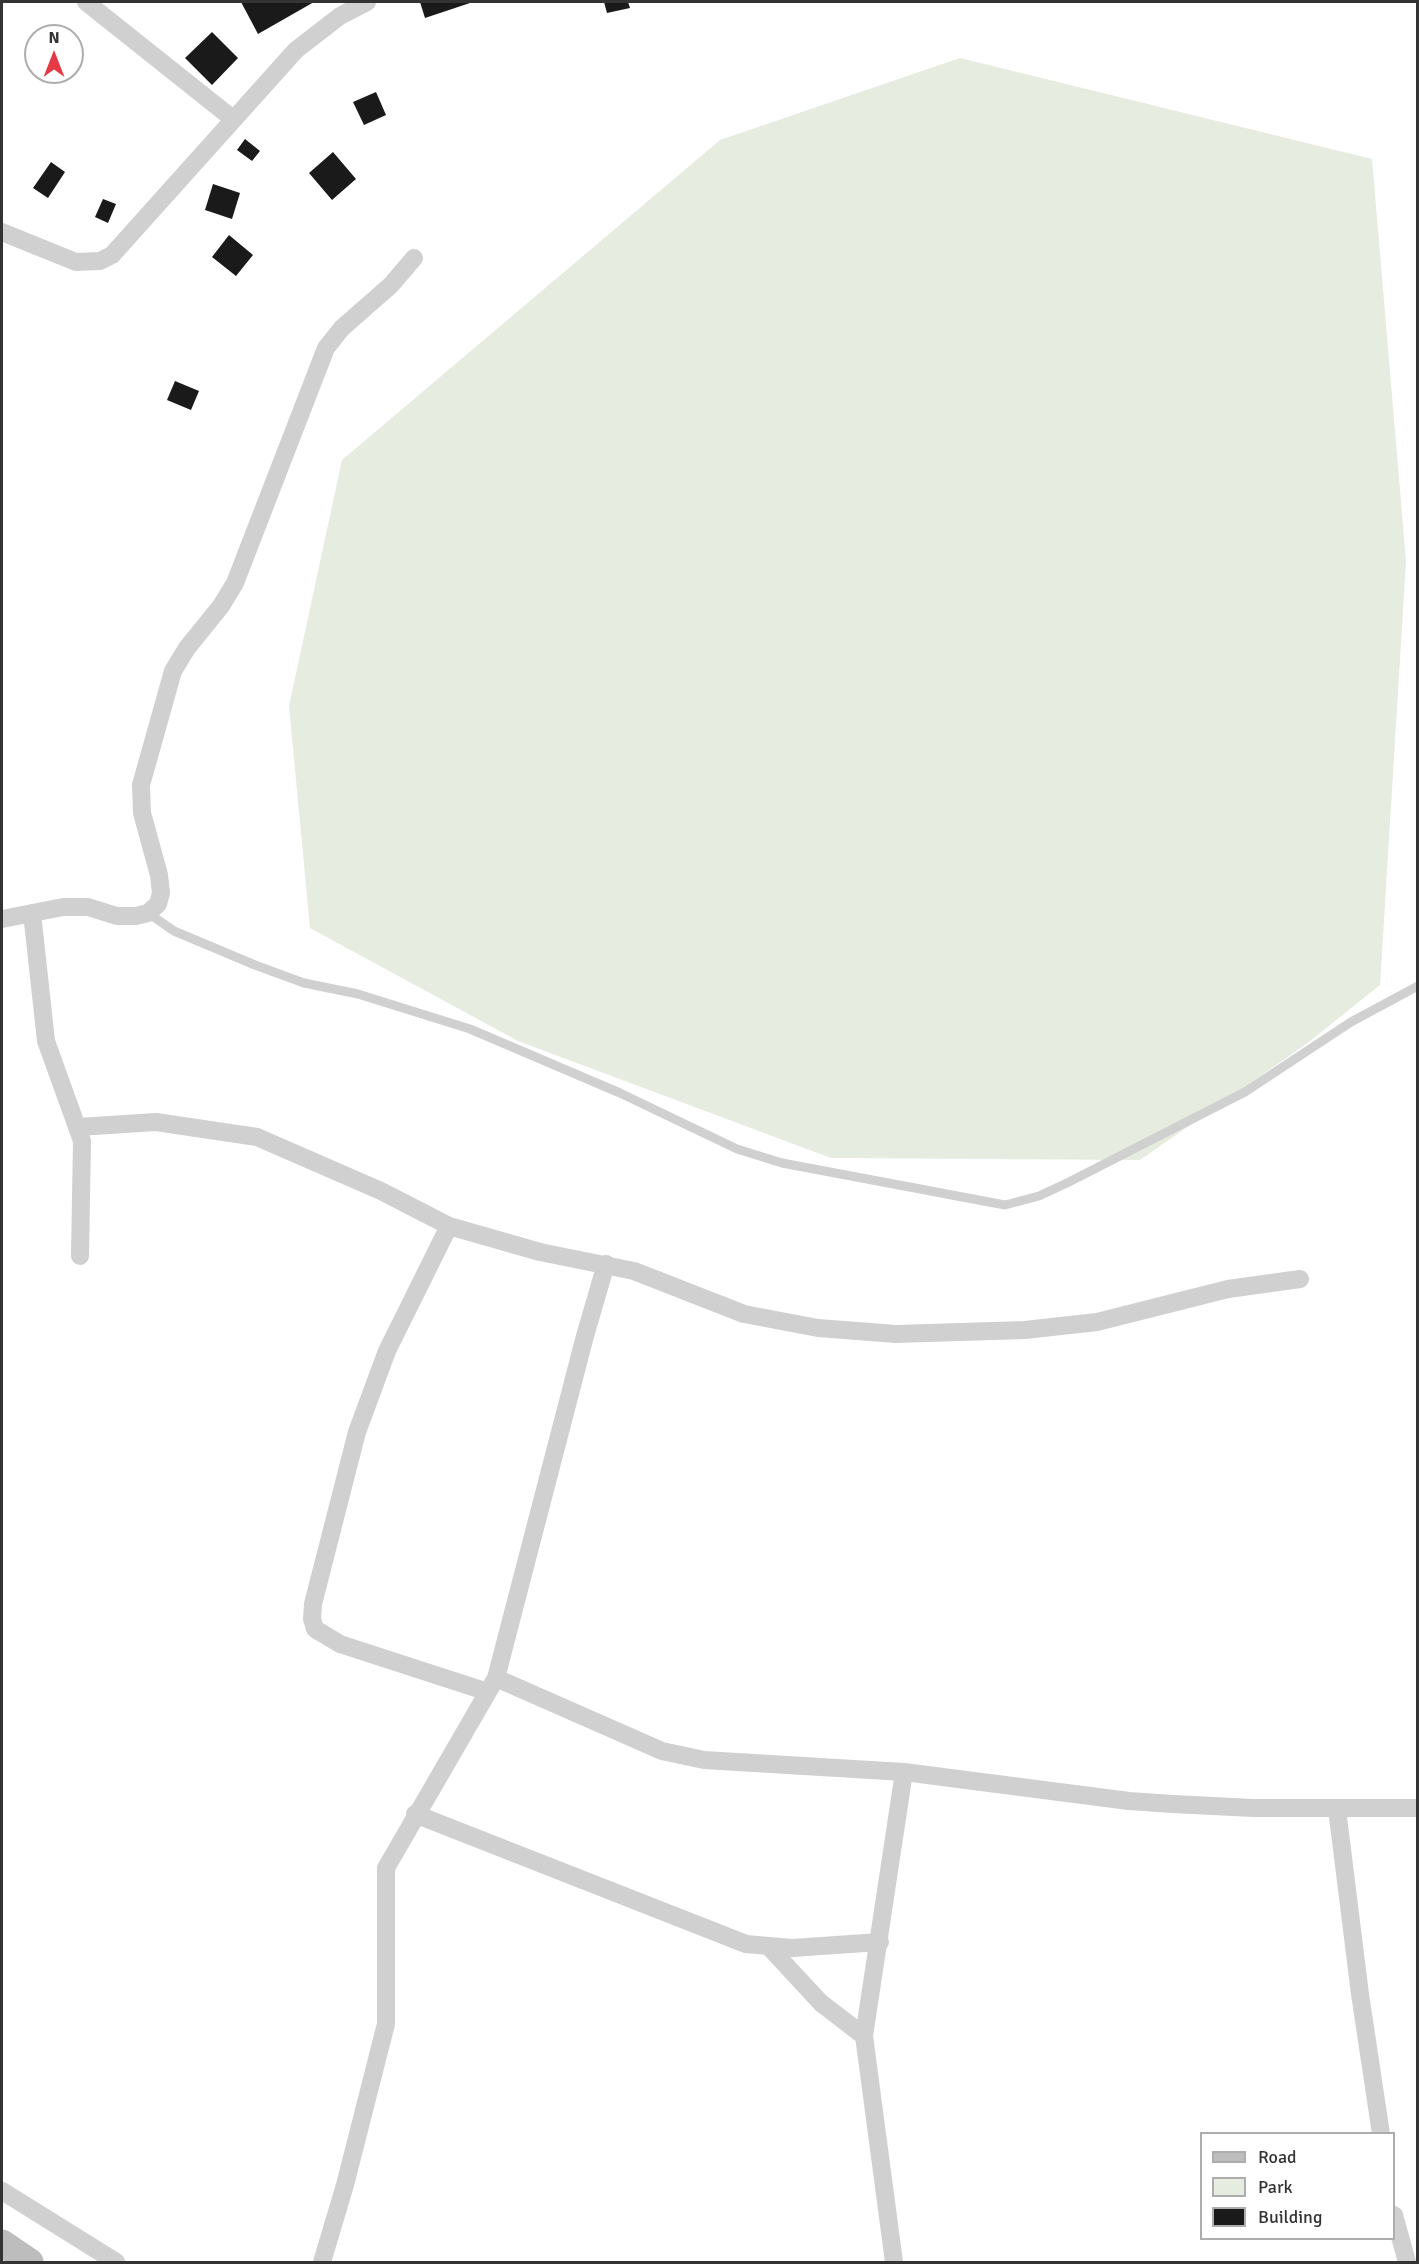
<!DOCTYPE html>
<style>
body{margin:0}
#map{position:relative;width:1419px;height:2264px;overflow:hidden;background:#fff;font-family:Signika,sans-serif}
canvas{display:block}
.frame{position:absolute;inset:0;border:3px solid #333;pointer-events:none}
.legend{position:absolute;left:1200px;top:2132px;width:195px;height:108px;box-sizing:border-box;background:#fff;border:2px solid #adadad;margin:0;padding:8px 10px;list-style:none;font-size:18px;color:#333}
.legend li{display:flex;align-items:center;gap:12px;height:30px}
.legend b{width:30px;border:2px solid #adadad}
.north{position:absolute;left:24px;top:24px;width:60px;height:60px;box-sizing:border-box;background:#fff;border:2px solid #adadad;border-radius:50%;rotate:0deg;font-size:16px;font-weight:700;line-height:24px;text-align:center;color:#333}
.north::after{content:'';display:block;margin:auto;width:21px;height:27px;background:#e63946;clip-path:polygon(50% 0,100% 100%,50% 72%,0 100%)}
</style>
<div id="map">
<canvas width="1419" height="2264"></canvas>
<div class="frame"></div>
<ul class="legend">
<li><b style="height:8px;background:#bdbdbd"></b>Road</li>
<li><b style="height:16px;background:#e6ecdf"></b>Park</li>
<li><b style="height:16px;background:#1a1a1a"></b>Building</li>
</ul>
<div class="north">N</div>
</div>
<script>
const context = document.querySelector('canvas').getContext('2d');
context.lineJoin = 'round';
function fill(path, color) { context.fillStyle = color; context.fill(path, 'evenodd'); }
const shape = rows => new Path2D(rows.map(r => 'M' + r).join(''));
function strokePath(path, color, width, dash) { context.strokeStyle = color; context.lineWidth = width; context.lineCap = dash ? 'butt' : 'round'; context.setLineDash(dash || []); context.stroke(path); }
fill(shape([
 [960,58,1372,159,1406,561,1380,985,1305,1045,1140,1160,831,1158,518,1041,310,928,289,706,342,460,720,140]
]), '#e6ecdf');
fill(shape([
 [241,2,314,2,258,34],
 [420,2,473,2,425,18],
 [604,2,628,2,630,8,607,13],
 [212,32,238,58,212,85,185,58],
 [376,92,386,115,364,125,353,102],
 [245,139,260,151,252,161,237,150],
 [333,152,356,179,332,200,309,173],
 [51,162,65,172,48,198,33,188],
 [213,184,240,193,232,219,205,210],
 [103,199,116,204,108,223,95,217],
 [229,235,253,255,236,276,212,257],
 [175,381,199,391,191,410,167,400]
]), '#1a1a1a');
strokePath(shape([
 [148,913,174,931,255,965,304,983,358,994,470,1029,620,1093,737,1149,782,1163,1005,1205,1039,1196,1069,1182,1245,1092,1351,1022,1418,986]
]), '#d0d0d0', 9);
strokePath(shape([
 [86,2,233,119],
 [2,232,76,262,100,261,112,255,296,50,340,16,367,2],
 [32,913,46,1041,82,1141,80,1256],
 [2,919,63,907,88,907,117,916,136,916,148,913,158,904,161,893,159,875,142,813,141,785,173,671,187,648,221,606,235,583,326,348,342,328,391,285,414,258],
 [79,1127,156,1122,257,1137,381,1191,449,1226,540,1252,634,1271,744,1314,818,1328,896,1334,1025,1330,1097,1322,1228,1289,1300,1279],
 [449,1226,387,1351,357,1432,313,1604,312,1619,315,1629,340,1644,488,1692],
 [496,1678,662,1751,704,1760,904,1772,1129,1801,1173,1804,1253,1808,1418,1808],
 [1337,1809,1360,1994,1381,2134],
 [415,1814,746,1944,792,1948,880,1942],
 [770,1948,821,2003,864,2036],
 [2,2191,116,2262],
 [1394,2215,1407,2262],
 [322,2262,345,2185,386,2024,386,1868,496,1678,585,1336,606,1264],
 [894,2262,864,2036,904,1772]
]), '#d0d0d0', 18);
strokePath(shape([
 [2,2243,30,2262]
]), '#bdbdbd', 27);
</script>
